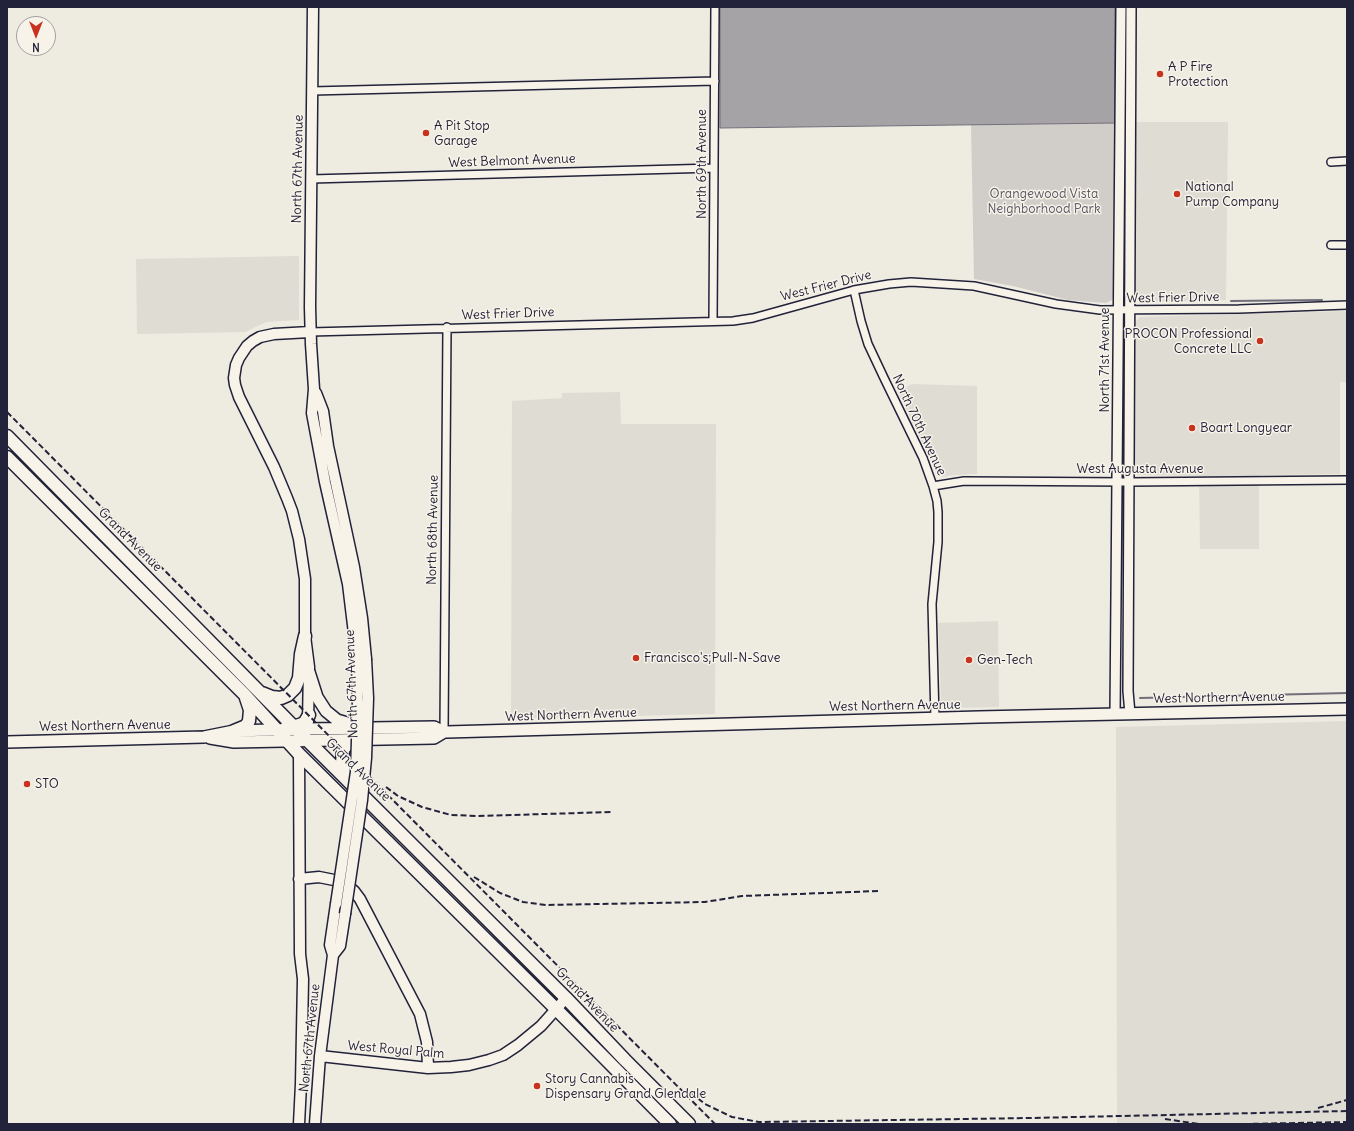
<!DOCTYPE html>
<style>
body{margin:0}
#map{position:relative;width:1354px;height:1131px;overflow:hidden;background:#eeebe1;font-family:Delius,sans-serif}
canvas{display:block}
.frame{position:absolute;inset:0;border:8px solid #22223b;pointer-events:none}
.north{position:absolute;left:16px;top:16px;width:40px;height:40px;box-sizing:border-box;background:#f7f3e8;border:1px solid #a29fa3;border-radius:50%;rotate:180deg;font-size:11px;font-weight:700;line-height:16px;text-align:center;color:#22223b}
.north::after{content:'';display:block;margin:auto;width:14px;height:18px;background:#c8321e;clip-path:polygon(50% 0,100% 100%,50% 72%,0 100%)}
</style>
<div id="map">
<canvas width="1354" height="1131"></canvas>
<div class="frame"></div>
<div class="north">N</div>
</div>
<script>
const context = document.querySelector('canvas').getContext('2d');
context.lineJoin = 'round';
function fill(path, color) { context.fillStyle = color; context.fill(path, 'evenodd'); }
const shape = rows => new Path2D(rows.map(r => 'M' + r).join(''));
function strokePath(path, color, width, dash) { context.strokeStyle = color; context.lineWidth = width; context.lineCap = dash ? 'butt' : 'round'; context.setLineDash(dash || []); context.stroke(path); }
function label(font, color, halo, rows, align = 'center') {
  context.font = font + ' Delius,sans-serif'; context.lineWidth = 3; context.setLineDash([]); context.textBaseline = 'middle'; context.strokeStyle = halo; context.fillStyle = color; for (const [text, x, y, turn = 0] of rows) {
    context.save(); context.translate(x, y); context.rotate((+turn || 0) * Math.PI / 180); context.textAlign = isNaN(turn) ? turn : align; if (halo) context.strokeText(text, 0, 0); context.fillText(text, 0, 0); context.restore();
  }
}
fill(shape([
 [1135,122,1228,122,1226,300,1140,302,1134,297],
 [299,256,299,320,266,322,245,332,137,334,136,259],
 [1347,311,1347,382,1340,382,1340,474,1259,475,1259,549,1200,549,1199,476,1142,475,1137,475,1133,470,1134,323,1140,317],
 [912,384,977,386,977,474,955,475,942,477,938,476,898,392],
 [620,392,621,424,716,424,715,714,511,719,512,401,562,398,562,393],
 [998,621,999,707,951,708,943,705,941,700,938,623],
 [1347,721,1347,1124,1117,1124,1116,727]
]), '#dfdcd4');
fill(shape([
 [1115,123,1114,293,1112,300,1106,303,1068,300,1013,286,974,279,971,124]
]), '#d1cdc9');
const water = shape([
 [720,7,1115,7,1115,123,720,128,720,7]
]);
fill(water, '#a6a3a6');
strokePath(water, '#716f7b', 1);
strokePath(shape([
 [1231,301,1322,300],
 [1140,698,1347,693]
]), '#716f7b', 2);
const minor = shape([
 [312,91,715,81],
 [1331,162,1347,161],
 [311,179,714,168],
 [1331,245,1347,245],
 [854,290,861,321,868,344,884,378,923,458,933,486,937,501,938,512,938,542,932,604,935,719],
 [713,321,715,7],
 [310,332,733,321,753,318,854,290,889,284,911,282,974,286,1056,304,1100,310,1239,309,1347,305],
 [933,486,964,481,1129,482,1347,480],
 [444,732,447,327]
]);
const tertiary = shape([
 [1115,714,1121,7],
 [1130,714,1128,691,1131,7]
]);
const secondary = shape([
 [313,7,310,307,311,344,314,389,312,413,325,482,348,584,357,658],
 [316,393,323,411,328,446,354,567,362,618,366,659],
 [308,722,309,667,305,636,305,579,299,539,292,511,287,498,274,467,239,397,235,385,234,378,236,365,239,358,247,346,253,341,260,337,274,334,310,332],
 [299,879,319,877,339,881,347,885,354,891,360,899,420,1014,427,1042,428,1068],
 [333,955,340,946,345,914],
 [320,1056,428,1068,451,1067,469,1065,489,1060,503,1055,518,1045,541,1026,566,998],
 [299,1124,301,1084,303,979,300,954,299,754],
 [315,1124,320,1056,333,955,330,945,336,904]
]);
const primary = shape([
 [309,672,317,697,326,711,337,720,354,725],
 [210,738,234,742,434,738,444,732],
 [7,742,204,737,234,731,308,729,434,727,444,732,447,732,979,717,1347,709]
]);
const trunk = shape([
 [7,436,297,730,566,998,625,1060,689,1124],
 [7,457,245,695,299,754,556,1009,670,1124],
 [262,693,272,697,281,698,288,695,295,688,299,678,301,654,305,636],
 [287,726,296,726,302,724,305,722,309,715],
 [234,731,246,726,249,721,250,710,246,698],
 [349,777,342,764,343,750,345,747,352,741,361,739]
]);
strokePath(minor, '#22223b', 10);
strokePath(tertiary, '#22223b', 12);
strokePath(secondary, '#22223b', 13);
strokePath(primary, '#22223b', 14);
strokePath(trunk, '#22223b', 15);
strokePath(minor, '#f7f3e8', 7);
strokePath(tertiary, '#f7f3e8', 9);
strokePath(secondary, '#f7f3e8', 10);
strokePath(primary, '#f7f3e8', 11);
strokePath(trunk, '#f7f3e8', 12);
strokePath(shape([
 [7,412,715,1124],
 [386,787,398,796,422,807,451,815,477,816,613,812],
 [474,877,500,893,523,902,546,905,705,902,742,896,879,891],
 [691,1093,705,1104,732,1117,759,1122,1031,1118,1347,1111],
 [1318,1108,1347,1100],
 [1165,1119,1199,1124],
 [1244,1124,1347,1122]
]), '#22223b', 2, [6, 3]);
const secondaryBridge = shape([
 [336,904,356,772,358,709,357,658],
 [345,914,362,800,366,758,368,698,366,659]
]);
strokePath(secondaryBridge, '#22223b', 13, []);
strokePath(secondaryBridge, '#f7f3e8', 10);
for (const [x, y, r, color] of [
 [1160,74,4,"#c8321e"],
 [426,133,4,"#c8321e"],
 [1177,194,4,"#c8321e"],
 [1260,341,4,"#c8321e"],
 [1192,428,4,"#c8321e"],
 [636,658,4,"#c8321e"],
 [969,660,4,"#c8321e"],
 [27,784,4,"#c8321e"],
 [537,1086,4,"#c8321e"]
]) { const dot = new Path2D(); dot.arc(x, y, r, 0, 2 * Math.PI); context.fillStyle = color; context.fill(dot); strokePath(dot, '#f7f3e8', 1.5); }
label('13px', '#22223b', '#f7f3e8', [
 ["A P Fire",1168,67],
 ["Protection",1168,82],
 ["A Pit Stop",434,126],
 ["Garage",434,141],
 ["National",1185,187],
 ["Pump Company",1185,202],
 ["PROCON Professional",1252,334,"right"],
 ["Concrete LLC",1252,349,"right"],
 ["Boart Longyear",1200,428],
 ["Francisco's;Pull-N-Save",644,658],
 ["Gen-Tech",977,660],
 ["STO",35,784],
 ["Story Cannabis",545,1079],
 ["Dispensary Grand Glendale",545,1094]
], 'left');
label('13px', '#22223b', '#f7f3e8', [
 ["West Belmont Avenue",512,161,-2],
 ["North 69th Avenue",702,164,-90],
 ["North 67th Avenue",298,169,-89],
 ["West Frier Drive",826,286,-14],
 ["West Frier Drive",1173,298,-1],
 ["West Frier Drive",508,314,-2],
 ["North 71st Avenue",1105,360,-90],
 ["North 70th Avenue",919,425,65],
 ["West Augusta Avenue",1140,469],
 ["North 68th Avenue",433,530,-89],
 ["Grand Avenue",130,540,45],
 ["North 67th Avenue",352,684,-92],
 ["West Northern Avenue",1219,698,-1],
 ["West Northern Avenue",895,706,-1],
 ["West Northern Avenue",571,715,-2],
 ["West Northern Avenue",105,726,-1],
 ["Grand Avenue",358,770,44],
 ["Grand Avenue",587,1000,46],
 ["North 67th Avenue",310,1038,-84],
 ["West Royal Palm",396,1050,5]
]);
label('13px', '#575566', '#f7f3e8', [
 ["Orangewood Vista",1044,194],
 ["Neighborhood Park",1044,209]
]);
</script>
